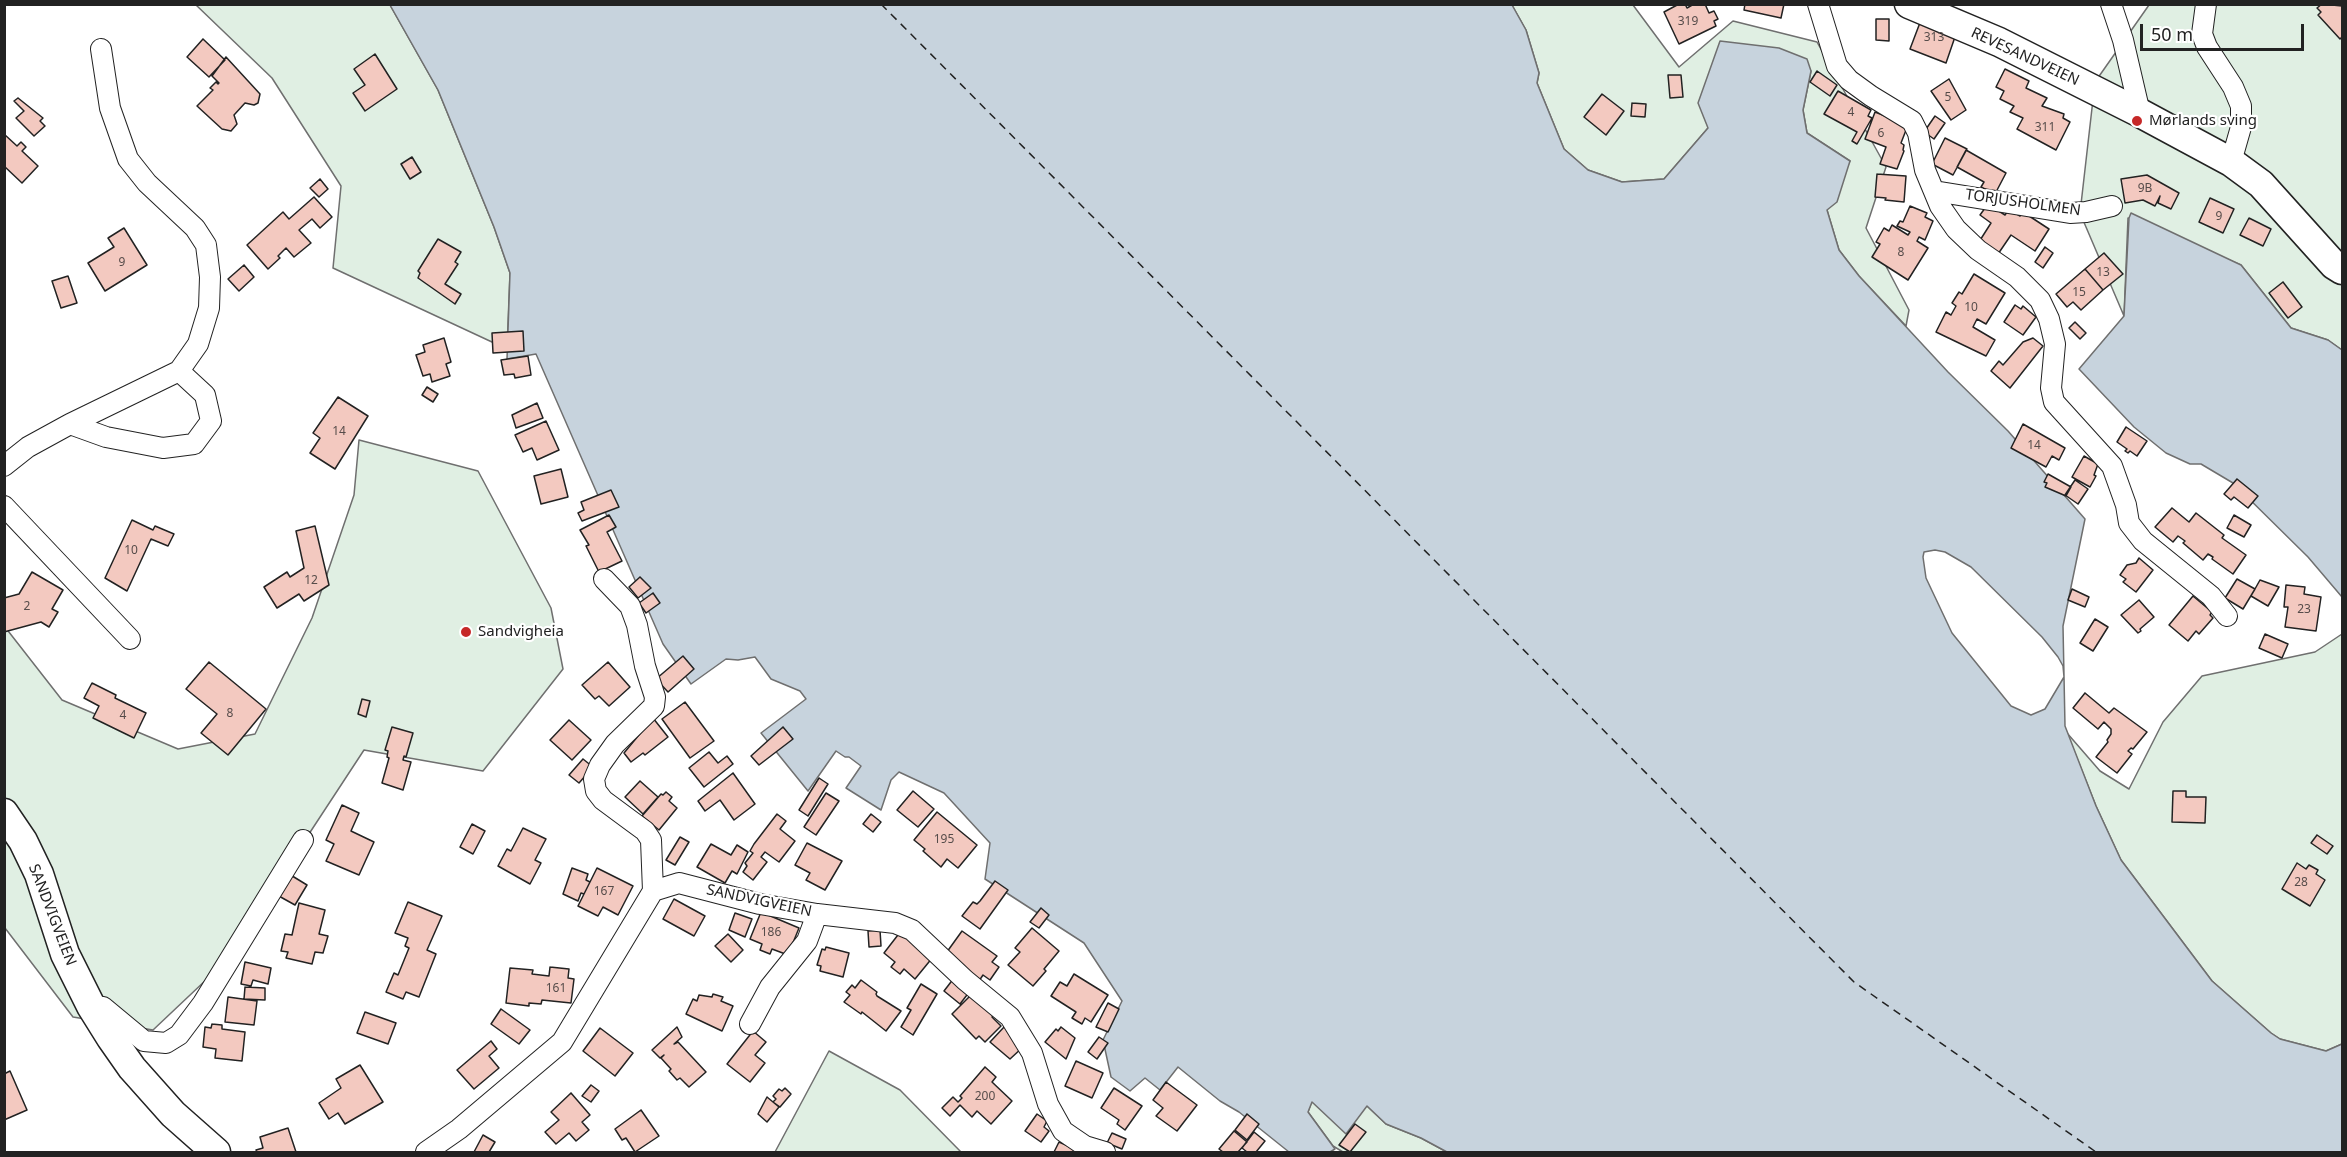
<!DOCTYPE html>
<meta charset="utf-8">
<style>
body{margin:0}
#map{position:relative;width:2347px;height:1157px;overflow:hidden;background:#fff;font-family:"Noto Sans",sans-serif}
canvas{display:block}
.frame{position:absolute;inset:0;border:6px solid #222;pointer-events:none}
.scale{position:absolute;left:2140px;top:24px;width:164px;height:27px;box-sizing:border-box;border:3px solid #222;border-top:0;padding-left:8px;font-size:18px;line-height:21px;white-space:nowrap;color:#222;-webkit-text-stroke:4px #fff;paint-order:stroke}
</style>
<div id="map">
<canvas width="2347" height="1157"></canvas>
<div class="frame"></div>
<div class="scale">50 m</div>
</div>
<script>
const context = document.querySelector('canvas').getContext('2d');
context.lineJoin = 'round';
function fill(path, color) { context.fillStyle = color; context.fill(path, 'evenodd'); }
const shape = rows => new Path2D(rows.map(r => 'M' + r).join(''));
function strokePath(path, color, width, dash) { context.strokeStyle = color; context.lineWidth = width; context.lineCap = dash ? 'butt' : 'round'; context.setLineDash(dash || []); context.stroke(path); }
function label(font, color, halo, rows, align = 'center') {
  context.font = font + ' "Noto Sans",sans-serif'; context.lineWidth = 4.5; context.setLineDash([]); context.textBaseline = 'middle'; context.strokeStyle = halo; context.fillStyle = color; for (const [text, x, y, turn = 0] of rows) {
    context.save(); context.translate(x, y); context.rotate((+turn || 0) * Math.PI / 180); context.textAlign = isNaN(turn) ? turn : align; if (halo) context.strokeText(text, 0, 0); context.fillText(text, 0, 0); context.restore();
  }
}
const green = shape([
 [196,5,390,5,438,90,494,227,510,273,507,349,333,268,341,186,272,78,196,5],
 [1512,5,1633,5,1679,67,1733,21,1817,42,1886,167,1866,228,1909,310,1906,326,1859,276,1839,250,1827,210,1850,161,1807,133,1803,110,1811,71,1708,128,1664,179,1622,182,1588,170,1564,149,1537,83,1539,73,1526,30,1512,5],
 [2149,5,2342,5,2342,350,2328,340,2291,328,2241,265,2128,218,2124,316,2080,213,2095,82,2149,5],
 [359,440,478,471,551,608,563,669,483,771,364,750,225,962,153,1030,73,1017,5,928,5,627,62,700,178,749,255,734,312,618,354,495,359,440],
 [2342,634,2342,1044,2326,1051,2280,1039,2271,1033,2212,981,2121,860,2096,806,2067,733,2100,771,2129,789,2163,722,2202,676,2315,652,2342,634],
 [829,1051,900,1090,961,1152,775,1152,829,1051],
 [1312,1101,1367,1106,1386,1124,1421,1138,1447,1152,1343,1152,1333,1146,1308,1112,1312,1101]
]);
fill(green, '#e0efe3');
strokePath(green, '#6f6f6f', 1.5);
const water = shape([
 [390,5,1512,5,1526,30,1539,73,1537,83,1564,149,1588,170,1622,182,1664,179,1708,128,1698,103,1720,41,1779,48,1807,59,1811,71,1803,110,1807,133,1850,161,1837,202,1827,210,1839,250,1859,276,1948,372,2008,431,2085,519,2063,626,2065,726,2096,806,2121,860,2212,981,2271,1033,2280,1039,2326,1051,2342,1044,2342,1152,1447,1152,1421,1138,1386,1124,1367,1106,1346,1134,1312,1102,1308,1112,1335,1149,1330,1152,1289,1152,1239,1112,1220,1101,1178,1067,1160,1090,1145,1078,1130,1091,1111,1077,1103,1040,1122,1001,1084,943,985,879,990,843,944,793,899,772,891,780,881,810,846,788,861,766,849,757,845,757,836,751,808,791,761,733,806,699,800,691,771,679,755,657,738,660,726,659,691,684,663,644,536,354,507,359,510,273,494,227,438,90,390,5],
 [1935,550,1945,552,1971,567,2042,637,2058,657,2063,666,2064,677,2045,709,2031,715,2011,706,1952,633,1926,578,1923,557,1924,552,1935,550],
 [2131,213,2241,265,2291,328,2328,340,2342,350,2342,597,2308,557,2233,483,2201,464,2190,464,2166,453,2134,427,2079,369,2124,316,2129,218,2131,213]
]);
fill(water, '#c7d3dd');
strokePath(water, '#6f6f6f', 1.5);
strokePath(shape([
 [881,4,1854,982,2096,1152]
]), '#222', 1.5, [8, 6]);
const building = shape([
 [1679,4,1685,4,1687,8,1694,4,1705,4,1709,13,1714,11,1718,19,1714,21,1716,26,1679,44,1664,12,1679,4],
 [1745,4,1784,4,1781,18,1744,10,1745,4],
 [2322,4,2342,6,2342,37,2340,39,2318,15,2321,12,2317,8,2322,4],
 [1876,19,1889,19,1889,41,1876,40,1876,19],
 [1921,20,1956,34,1946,63,1910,49,1921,20],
 [203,39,225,60,209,77,187,57,203,39],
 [375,54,397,89,365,111,353,93,365,85,354,69,375,54],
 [226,57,260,94,258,103,254,105,245,103,234,115,237,124,231,131,222,129,197,106,213,90,210,88,216,82,218,84,219,83,212,76,226,57],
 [2005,69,2029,81,2026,88,2047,98,2042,106,2064,114,2063,118,2070,122,2056,150,2017,129,2023,118,2010,112,2014,106,2000,99,2004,91,1996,87,2005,69],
 [1817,71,1837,85,1830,96,1810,82,1817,71],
 [1668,75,1681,75,1683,97,1670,98,1668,75],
 [1949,79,1966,110,1951,120,1931,91,1949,79],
 [1838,91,1871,110,1868,116,1872,118,1857,144,1852,141,1857,132,1824,114,1838,91],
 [1602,94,1624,111,1606,135,1584,117,1602,94],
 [18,98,43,118,40,121,45,126,34,136,16,118,24,111,14,101,18,98],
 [1632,103,1646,104,1645,117,1631,116,1632,103],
 [1875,112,1908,125,1901,143,1904,145,1903,150,1904,151,1897,169,1880,164,1886,147,1865,139,1875,112],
 [1935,116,1945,123,1934,139,1924,132,1935,116],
 [4,134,17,146,21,142,26,147,22,151,38,166,22,183,4,166,4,134],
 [1945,138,1967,149,1953,175,1932,164,1945,138],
 [1966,150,2006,173,1995,194,1981,187,1984,182,1957,167,1966,150],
 [412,157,421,172,410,179,401,164,412,157],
 [1877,174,1906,176,1904,202,1885,200,1886,198,1875,197,1877,174],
 [2147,175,2179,193,2171,209,2158,203,2160,196,2155,206,2143,200,2125,203,2121,179,2147,175],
 [320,179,328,189,319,197,310,188,320,179],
 [314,197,332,217,320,228,312,219,299,230,311,243,294,257,286,248,278,256,280,258,268,269,247,245,283,212,289,219,314,197],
 [2210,198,2234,209,2223,233,2199,222,2210,198],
 [1988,204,2005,215,2009,209,2020,216,2023,212,2049,229,2035,251,2011,235,1996,257,1977,245,1991,223,1980,215,1988,204],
 [1910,206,1927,213,1925,217,1933,221,1925,240,1919,237,1917,241,1928,248,1908,280,1872,257,1880,244,1876,242,1884,228,1889,231,1892,225,1908,235,1910,232,1897,226,1900,221,1903,222,1910,206],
 [2249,218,2271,229,2263,246,2240,235,2249,218],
 [124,228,147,265,105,291,88,263,114,247,108,238,124,228],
 [438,239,461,252,455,262,458,264,445,284,461,294,455,304,418,278,420,273,418,271,438,239],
 [2045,247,2053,253,2043,268,2035,262,2045,247],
 [2104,253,2123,274,2103,290,2085,269,2104,253],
 [244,265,254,277,239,291,228,279,244,265],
 [2085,269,2103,290,2081,310,2073,302,2067,307,2056,294,2085,269],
 [1974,274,2005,293,1986,324,1977,319,1973,327,1995,340,1986,356,1936,332,1946,312,1951,315,1956,306,1952,303,1959,292,1962,294,1974,274],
 [68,276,77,303,61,308,52,281,68,276],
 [2283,282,2302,307,2288,318,2269,293,2283,282],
 [2015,305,2021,309,2023,306,2036,317,2023,335,2004,322,2015,305],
 [2075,322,2086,333,2080,339,2069,328,2075,322],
 [523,331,524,351,493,353,492,333,523,331],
 [444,338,451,362,446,364,450,376,432,382,430,374,423,376,416,355,425,352,423,345,444,338],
 [2033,338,2043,346,2010,388,1991,371,1999,361,2003,365,2023,342,2033,338],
 [528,356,531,375,515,378,514,374,504,375,501,360,528,356],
 [427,387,438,394,433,402,422,395,427,387],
 [338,397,368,416,335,469,310,453,320,438,313,433,338,397],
 [537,403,543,418,516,428,512,415,537,403],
 [546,421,559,450,537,460,532,448,523,452,515,435,546,421],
 [2023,424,2065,448,2059,460,2052,456,2046,467,2011,448,2023,424],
 [2126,427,2147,441,2137,456,2130,451,2128,453,2125,451,2127,449,2117,442,2126,427],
 [2084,456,2098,464,2094,475,2096,476,2090,487,2072,477,2084,456],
 [561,469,568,497,541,504,534,476,561,469],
 [2048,474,2071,487,2066,496,2045,487,2047,483,2044,482,2048,474],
 [2237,479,2258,496,2248,508,2234,497,2231,500,2224,494,2237,479],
 [2075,480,2088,489,2078,504,2065,495,2075,480],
 [611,490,619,507,582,521,578,513,584,510,581,502,611,490],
 [2172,508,2189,522,2196,513,2224,535,2222,538,2246,555,2233,574,2212,559,2213,557,2208,554,2203,560,2183,543,2185,541,2178,536,2173,542,2155,527,2172,508],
 [609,515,616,527,607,532,622,561,599,572,586,546,589,545,580,530,609,515],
 [2234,515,2251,525,2244,537,2227,528,2234,515],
 [132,520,153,530,155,526,174,534,168,546,151,539,127,591,105,578,132,520],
 [315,526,329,585,304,601,299,594,277,608,264,587,287,572,290,577,304,568,296,531,315,526],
 [2139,558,2153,570,2136,592,2123,582,2126,579,2120,575,2127,565,2136,563,2139,558],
 [32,572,63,590,52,609,58,612,49,627,41,622,4,632,4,598,19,594,32,572],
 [640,577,651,588,638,598,629,587,640,577],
 [2237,579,2255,589,2243,609,2225,598,2237,579],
 [2260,580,2279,587,2268,606,2251,596,2260,580],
 [2286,585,2305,587,2304,594,2321,597,2316,631,2285,627,2288,607,2284,607,2286,585],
 [2072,589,2089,597,2085,607,2068,600,2072,589],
 [653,593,660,603,646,613,639,603,653,593],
 [2193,596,2212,612,2210,615,2213,618,2199,634,2196,631,2188,641,2169,625,2193,596],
 [2139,600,2154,617,2140,629,2141,631,2138,633,2121,615,2139,600],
 [2095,619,2108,627,2093,651,2080,643,2095,619],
 [2265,634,2288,644,2282,658,2259,648,2265,634],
 [683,656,694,669,668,692,656,679,683,656],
 [209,662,266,709,228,755,201,733,217,714,186,689,209,662],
 [608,662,630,687,609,706,599,696,595,699,582,685,608,662],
 [92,683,116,695,115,698,146,713,134,738,93,718,99,706,84,698,92,683],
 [2085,693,2109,713,2114,708,2147,732,2133,749,2131,748,2128,751,2132,754,2117,773,2096,757,2108,742,2107,740,2111,734,2111,729,2104,722,2098,729,2073,708,2085,693],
 [362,699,370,701,366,717,358,714,362,699],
 [685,702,714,741,690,758,662,719,685,702],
 [653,718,668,737,645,755,643,753,631,762,624,753,653,718],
 [569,720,591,740,572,760,550,740,569,720],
 [392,727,413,733,406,757,404,756,403,760,411,762,403,790,382,783,389,758,387,757,388,751,385,750,392,727],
 [783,727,793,739,759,765,751,756,783,727],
 [709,752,718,763,727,756,733,764,704,787,689,768,709,752],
 [583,759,593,767,579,783,569,775,583,759],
 [733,773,755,804,734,820,720,800,705,811,698,801,733,773],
 [819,778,828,784,808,816,799,810,819,778],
 [640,781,658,797,643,814,625,797,640,781],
 [913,791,934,809,918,827,897,810,913,791],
 [2173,791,2186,791,2186,797,2206,797,2205,823,2172,822,2173,791],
 [666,792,672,797,669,801,677,808,659,830,642,816,661,794,663,795,666,792],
 [826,793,839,801,816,835,804,827,826,793],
 [342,805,359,813,351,831,374,842,359,875,326,861,334,844,326,840,342,805],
 [937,812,977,845,958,868,947,859,941,867,923,851,925,849,914,840,937,812],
 [777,814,786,821,780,829,795,841,779,862,765,852,761,857,767,862,753,880,743,872,747,866,745,863,753,853,750,851,754,844,777,814],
 [871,814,881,822,873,832,863,824,871,814],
 [472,824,485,831,473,854,460,847,472,824],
 [523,828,546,839,535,860,541,863,530,884,498,866,507,849,511,851,523,828],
 [2317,835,2333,846,2327,854,2311,843,2317,835],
 [680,837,689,842,675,865,666,860,680,837],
 [807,843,842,861,825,890,806,880,810,873,795,865,807,843],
 [711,844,731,855,737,845,748,852,737,874,732,871,725,883,697,867,711,844],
 [2297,863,2306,869,2309,865,2318,870,2316,874,2325,880,2310,906,2282,889,2297,863],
 [572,868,588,874,586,880,590,882,584,894,581,893,578,901,563,894,572,868],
 [597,868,633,886,618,915,603,907,598,916,578,906,597,868],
 [289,874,307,885,295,905,277,895,289,874],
 [995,881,1008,890,980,929,962,916,973,902,977,904,980,901,995,881],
 [674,899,705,916,694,936,663,919,674,899],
 [408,902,442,916,427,950,436,954,419,997,406,992,403,999,386,992,394,973,398,975,409,948,405,946,408,938,395,933,408,902],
 [299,903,325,910,319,934,328,936,323,953,315,952,312,964,286,958,288,952,281,951,285,934,292,935,299,903],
 [1041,908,1049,915,1039,928,1030,922,1041,908],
 [761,912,799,928,788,955,772,949,770,954,760,950,762,944,750,939,761,912],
 [735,913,752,919,745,937,729,930,735,913],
 [1032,928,1059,951,1044,969,1046,971,1033,986,1008,965,1020,952,1015,948,1032,928],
 [880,930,881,946,869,947,868,931,880,930],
 [901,931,933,957,915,979,904,969,900,974,891,967,895,962,884,953,901,931],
 [962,931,997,956,992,962,999,967,990,980,983,975,979,981,944,956,962,931],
 [728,934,743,950,731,962,715,946,728,934],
 [826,947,849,953,843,977,820,971,821,966,817,965,822,949,825,950,826,947],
 [245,962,271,968,268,984,253,980,251,986,241,984,245,962],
 [550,967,569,969,568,978,574,979,571,1003,542,1000,541,1004,529,1003,529,1006,506,1003,510,968,533,970,532,974,549,976,550,967],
 [1074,974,1108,995,1091,1022,1085,1018,1082,1024,1072,1018,1076,1012,1051,996,1060,982,1067,986,1074,974],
 [954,978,970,991,960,1004,944,991,954,978],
 [861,980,877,992,876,994,877,996,901,1011,886,1031,862,1012,861,1014,844,1002,850,995,846,992,852,985,855,988,861,980],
 [921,984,937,994,913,1035,901,1027,911,1010,907,1008,921,984],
 [245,987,265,988,265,1000,244,999,245,987],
 [713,994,723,997,721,1001,733,1006,722,1031,686,1014,693,999,697,1001,699,995,712,997,713,994],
 [971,995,986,1010,989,1008,995,1014,992,1017,1001,1026,985,1042,979,1036,976,1039,952,1014,971,995],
 [228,997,257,1001,254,1025,225,1022,228,997],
 [1108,1003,1119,1009,1108,1032,1096,1027,1108,1003],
 [501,1009,530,1030,519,1044,491,1024,501,1009],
 [365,1012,396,1023,388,1044,357,1033,365,1012],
 [212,1024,222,1025,222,1029,245,1032,242,1061,215,1058,216,1049,203,1047,205,1027,211,1028,212,1024],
 [1005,1026,1023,1047,1010,1059,990,1042,1005,1026],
 [677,1027,682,1037,674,1044,678,1042,706,1072,689,1087,680,1078,677,1080,669,1071,671,1069,661,1058,664,1055,660,1058,652,1050,677,1027],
 [1061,1027,1075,1038,1066,1059,1045,1042,1056,1029,1058,1031,1061,1027],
 [600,1028,633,1053,615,1076,583,1051,600,1028],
 [753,1031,766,1042,755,1055,765,1063,750,1082,727,1064,753,1031],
 [1099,1037,1108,1043,1097,1059,1088,1052,1099,1037],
 [491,1041,497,1049,489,1056,499,1068,474,1089,457,1070,491,1041],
 [1076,1061,1103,1073,1092,1098,1065,1086,1076,1061],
 [360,1065,383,1102,345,1124,338,1113,329,1119,319,1103,341,1088,336,1079,360,1065],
 [985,1067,996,1077,992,1082,1012,1101,991,1124,977,1111,972,1117,960,1105,950,1116,942,1108,953,1097,958,1102,962,1098,960,1096,985,1067],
 [10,1071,27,1110,4,1120,4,1074,10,1071],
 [1166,1082,1197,1105,1177,1131,1156,1116,1163,1108,1153,1100,1166,1082],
 [591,1085,599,1091,591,1102,582,1096,591,1085],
 [785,1088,791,1094,780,1107,773,1102,776,1099,773,1096,779,1089,782,1091,785,1088],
 [1114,1088,1142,1106,1125,1130,1117,1124,1119,1120,1101,1108,1114,1088],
 [571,1093,590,1115,582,1122,589,1130,576,1141,569,1133,556,1144,545,1132,559,1120,551,1112,571,1093],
 [767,1097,779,1107,767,1122,758,1114,767,1097],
 [641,1110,659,1136,635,1152,626,1138,622,1140,615,1129,641,1110],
 [1037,1114,1047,1121,1044,1127,1049,1131,1041,1142,1025,1131,1037,1114],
 [1247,1114,1259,1124,1247,1140,1235,1130,1247,1114],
 [1355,1124,1366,1132,1350,1152,1339,1145,1355,1124],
 [288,1128,296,1152,257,1152,256,1150,263,1148,260,1137,288,1128],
 [1234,1131,1247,1142,1238,1152,1223,1152,1219,1149,1234,1131],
 [1254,1132,1265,1141,1256,1152,1247,1152,1242,1148,1254,1132],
 [1112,1133,1126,1139,1122,1149,1107,1143,1112,1133],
 [483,1135,495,1142,489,1152,474,1152,483,1135],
 [1059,1142,1075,1149,1073,1152,1054,1152,1059,1142]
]);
fill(building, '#f3c9c0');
strokePath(building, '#222', 1.5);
const minor = shape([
 [1818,4,1837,66,1849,80,1871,96,1912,121,1918,133,1925,170,1940,206,1956,229,1978,250,2017,277,2040,300,2049,319,2055,344,2051,388,2054,402,2112,466,2126,505,2129,523,2143,541,2211,596,2227,616],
 [2111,4,2123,40,2140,113],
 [2206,4,2202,34,2207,47,2233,87,2241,106,2241,127,2231,162],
 [1934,191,2070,213,2086,212,2112,206],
 [70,424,179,371],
 [4,466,28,447,70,424,106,437,163,448,194,444,211,421,205,395,179,371,198,344,209,308,210,277,206,245,195,228,147,183,128,159,110,108,101,49],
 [4,506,130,639],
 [604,579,630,606,637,625,645,666,655,697,654,706,615,744,600,765,594,779,596,791,603,800,630,820,645,831,651,840,653,891],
 [91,1006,103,1007,144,1041,166,1043,179,1035,203,1003,303,840],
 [750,1024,770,987,807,941,817,914],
 [426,1152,459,1129,562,1042,653,891,679,883,760,904,817,914,895,923,912,930,965,980,1010,1017,1032,1053,1048,1104,1063,1131,1085,1146,1105,1152]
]);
const secondary = shape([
 [1909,4,1999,42,2140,113,2231,162,2261,184,2334,265,2342,270],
 [4,813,23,841,39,874,65,954,91,1006,111,1038,132,1068,173,1114,216,1152]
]);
strokePath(minor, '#222', 22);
strokePath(secondary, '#222', 31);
strokePath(minor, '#fff', 20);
strokePath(secondary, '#fff', 28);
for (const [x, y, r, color] of [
 [2137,121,6,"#c62828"],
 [466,632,6,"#c62828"]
]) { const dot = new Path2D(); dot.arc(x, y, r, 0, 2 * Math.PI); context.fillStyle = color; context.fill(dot); strokePath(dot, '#fff', 2); }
label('12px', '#564c4a', null, [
 ["319",1688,22],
 ["313",1934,38],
 ["5",1948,98],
 ["4",1851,113],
 ["311",2045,128],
 ["6",1881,134],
 ["9B",2145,189],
 ["9",2219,217],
 ["8",1901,253],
 ["9",122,263],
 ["13",2103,273],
 ["15",2079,293],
 ["10",1971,308],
 ["14",339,432],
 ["14",2034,446],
 ["10",131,551],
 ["12",311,581],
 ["2",27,607],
 ["23",2304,610],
 ["8",230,714],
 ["4",123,716],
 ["195",944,840],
 ["28",2301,883],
 ["167",604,892],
 ["186",771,933],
 ["161",556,989],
 ["200",985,1097]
]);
label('15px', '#222', '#fff', [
 ["REVESANDVEIEN",2025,57,25],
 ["TORJUSHOLMEN",2023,203,8],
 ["SANDVIGVEIEN",759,901,12],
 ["SANDVIGVEIEN",52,915,69]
]);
label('15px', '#222', '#fff', [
 ["Mørlands sving",2149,121],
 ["Sandvigheia",478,632]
], 'left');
</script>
